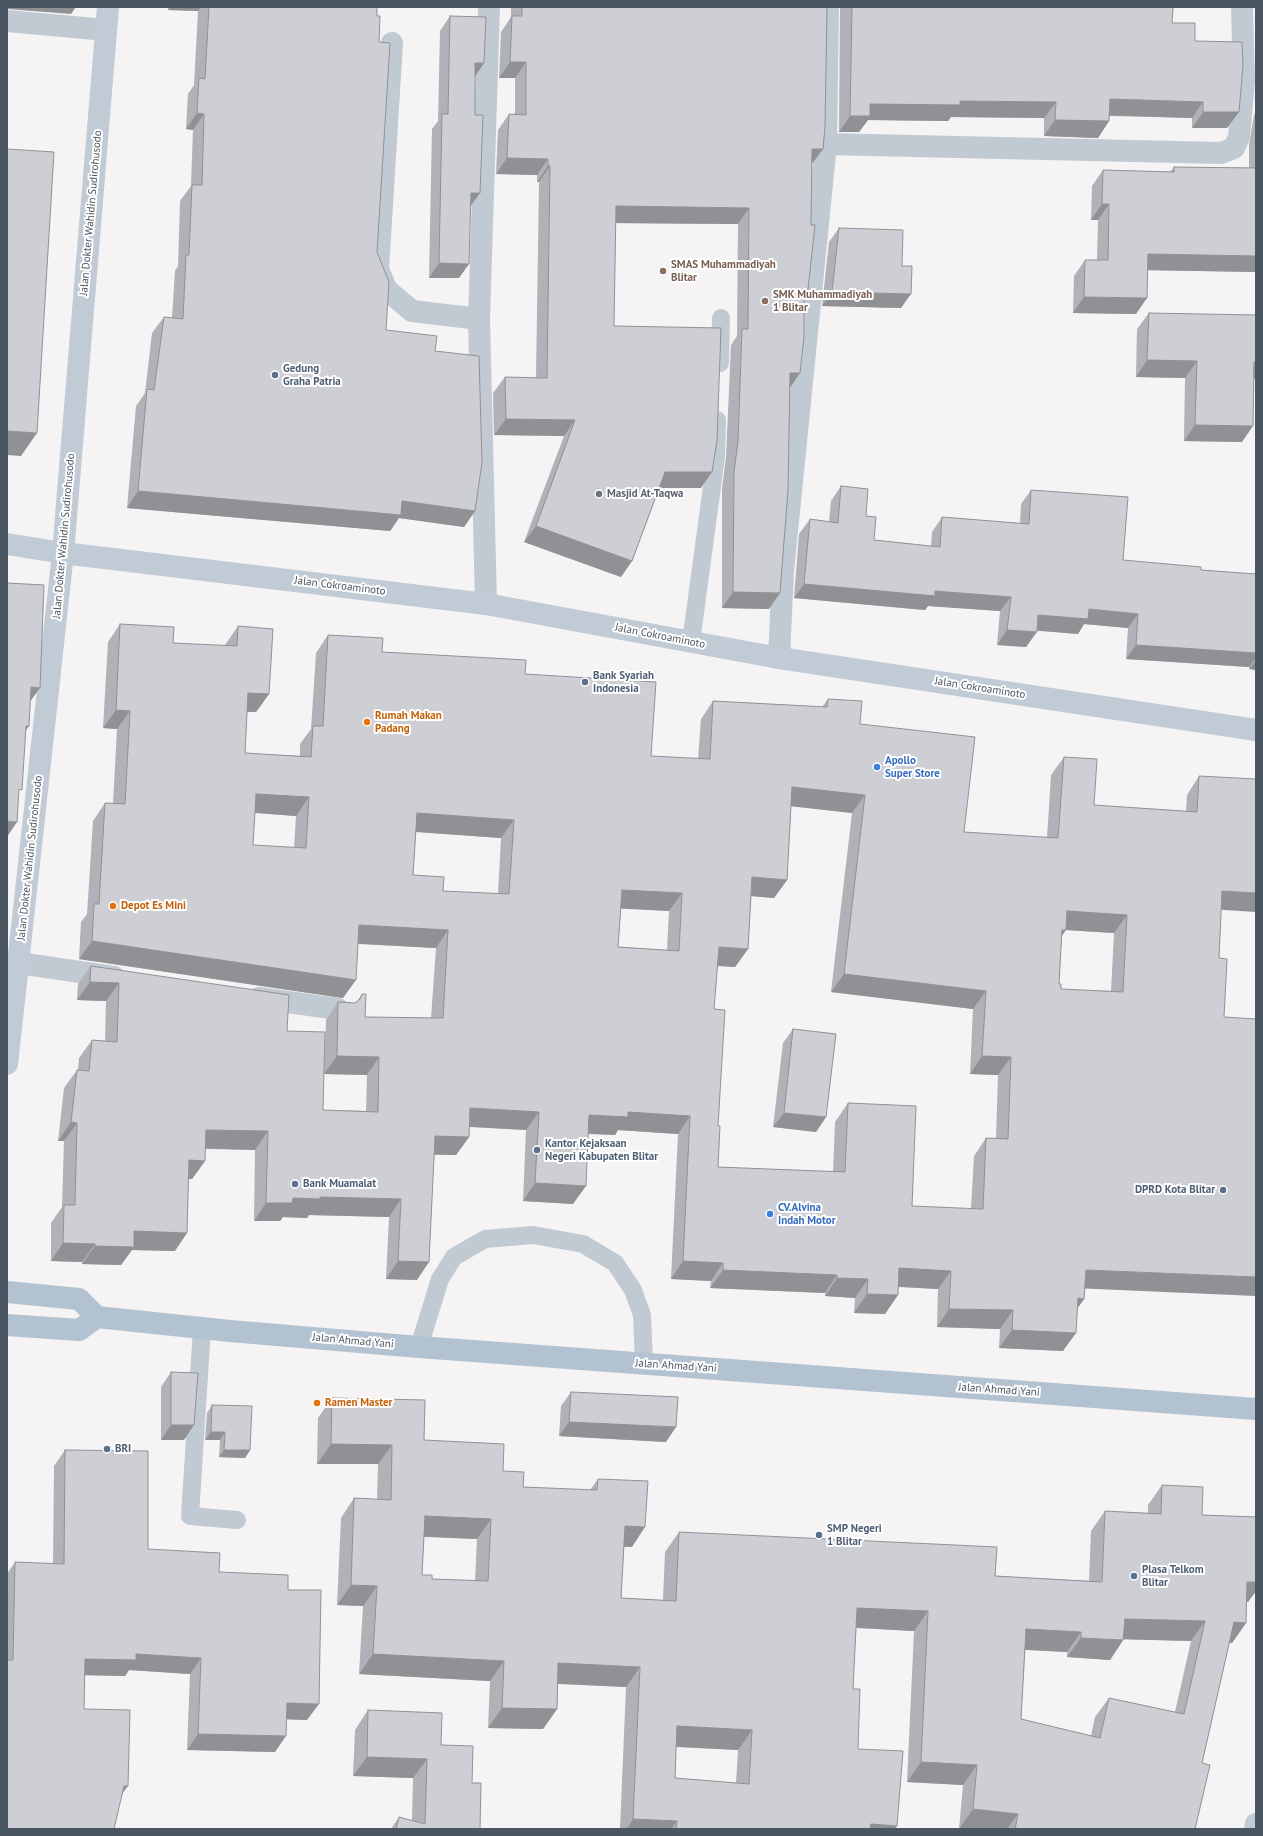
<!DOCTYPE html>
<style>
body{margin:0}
#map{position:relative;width:1263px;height:1836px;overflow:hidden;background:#f5f3f3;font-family:"PT Sans",sans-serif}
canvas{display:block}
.frame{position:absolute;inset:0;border:8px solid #4a5661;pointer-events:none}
</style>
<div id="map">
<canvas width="1263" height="1836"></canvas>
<div class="frame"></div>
</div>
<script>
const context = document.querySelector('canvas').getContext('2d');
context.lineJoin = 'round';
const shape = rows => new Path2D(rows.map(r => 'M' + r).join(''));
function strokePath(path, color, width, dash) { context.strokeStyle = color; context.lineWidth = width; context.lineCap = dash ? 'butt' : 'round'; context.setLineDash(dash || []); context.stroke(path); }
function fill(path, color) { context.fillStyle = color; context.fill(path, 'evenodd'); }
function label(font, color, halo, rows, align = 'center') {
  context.font = font + ' "PT Sans",sans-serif'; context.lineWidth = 4; context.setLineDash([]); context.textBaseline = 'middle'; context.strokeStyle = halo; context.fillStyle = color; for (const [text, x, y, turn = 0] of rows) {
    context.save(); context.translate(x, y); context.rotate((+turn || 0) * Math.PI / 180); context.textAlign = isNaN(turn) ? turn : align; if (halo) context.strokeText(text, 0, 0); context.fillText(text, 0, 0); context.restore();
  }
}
strokePath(shape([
 [720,363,721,318],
 [691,642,716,457,717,420],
 [202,1328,190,1516,237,1520],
 [419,1347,440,1279,454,1257,485,1239,533,1235,583,1244,615,1263,633,1290,642,1315,644,1363]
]), '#c1cad2', 18);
strokePath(shape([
 [7,21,106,30],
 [392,43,378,269,387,290,412,311,479,319],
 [826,144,1221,153,1234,148,1239,137,1244,81,1242,7],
 [486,604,479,319,489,7],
 [779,658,783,571,826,144,828,7],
 [19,963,114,977],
 [259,998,338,1009]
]), '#c1cad2', 22);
strokePath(shape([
 [7,544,63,553,486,604,779,658,1256,730],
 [7,1064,63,553,108,7],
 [1255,1829,1256,1824]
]), '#c1cbd6', 22);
strokePath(shape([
 [7,1292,79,1299,97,1317,230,1331,419,1347,1256,1409],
 [7,1325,79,1330,97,1317]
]), '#b3c2d1', 22);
fill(shape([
 [168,7,377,7,377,16,379,42,377,252,386,330,435,351,475,511,464,527,399,518,390,531,127,508,136,406,145,393,152,333,164,317,172,318,175,271,178,266,180,201,191,186,193,130,186,129,188,94,194,85,198,11,168,10],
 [511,7,827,7,823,149,812,164,808,289,804,295,789,388,769,609,722,608,722,489,726,457,731,345,737,336,738,224,615,223,614,326,701,488,659,488,632,561,621,577,524,542,564,436,494,435,493,393,505,377,536,378,539,182,537,182,537,175,496,174,498,130,509,114,515,114,515,78,499,78,501,32,511,17],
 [840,7,1173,7,1172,23,1195,41,1239,112,1227,128,1192,128,1192,118,1110,116,1109,121,1098,138,1044,136,1044,118,951,117,948,121,868,120,859,132,839,132],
 [450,16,484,63,475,76,471,207,459,278,429,278,432,129,438,121,440,31],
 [1256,111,1256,272,1148,270,1136,314,1073,313,1074,276,1085,260,1097,260,1098,220,1091,220,1092,186,1103,170,1170,172,1174,167,1249,168,1249,145,1254,115],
 [839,228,902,266,901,308,822,306,829,242],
 [1149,313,1254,379,1242,442,1184,441,1185,378,1136,377,1137,329],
 [841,486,866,516,874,540,931,546,932,532,942,517,1020,524,1021,504,1031,490,1123,560,1201,570,1256,574,1256,670,1249,669,1249,667,1126,659,1128,628,1084,624,1078,634,1037,630,1026,647,997,645,1000,611,928,606,925,610,794,598,799,534,810,519,829,522,831,501],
 [120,624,173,643,225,646,225,645,238,626,269,694,256,712,247,712,245,753,300,756,300,744,311,729,316,653,328,635,382,652,525,674,651,756,698,759,701,719,713,701,822,707,828,699,860,724,964,832,1047,838,1051,775,1064,757,1094,805,1186,811,1187,795,1199,776,1221,909,1085,1289,1084,1299,1077,1309,1063,1351,999,1348,1000,1329,937,1327,938,1289,898,1287,885,1314,854,1313,855,1298,825,1296,825,1293,710,1288,711,1281,671,1279,678,1134,618,1130,615,1135,588,1134,573,1204,523,1201,526,1130,469,1127,469,1137,456,1155,434,1155,417,1280,386,1279,389,1217,309,1215,307,1218,283,1217,280,1221,254,1221,255,1150,205,1149,205,1161,192,1179,189,1179,175,1251,132,1250,121,1265,82,1264,82,1262,51,1261,51,1223,62,1207,64,1141,58,1141,64,1088,77,1070,78,1070,79,1058,92,1040,105,1041,106,1001,77,1000,78,984,91,966,287,1031,323,1110,366,1111,367,1075,324,1074,326,1020,338,1002,355,1003,358,1000,362,994,365,1017,431,1018,436,948,358,944,343,998,79,959,81,922,87,914,93,821,105,803,113,803,117,729,103,728,108,642],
 [791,806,852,813,831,992,973,1009,970,1074,998,1075,996,1138,986,1138,974,1156,971,1209,912,1206,848,1103,835,1122,833,1172,718,1167,718,1126,714,1009,717,966,735,967,748,949,751,896,774,898,787,880],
 [255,813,296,816,294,848,253,845],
 [416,832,501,838,498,894,443,891,413,875],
 [621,908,669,911,667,950,618,947],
 [1066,930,1114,933,1111,991,1061,989,1059,984,1062,935],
 [793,1029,826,1117,816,1132,773,1127,783,1043],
 [171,1372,184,1440,161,1440,161,1387],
 [571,1392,666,1442,559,1436,561,1406],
 [332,1398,424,1440,503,1471,523,1487,590,1490,598,1479,632,1547,624,1547,621,1598,663,1600,665,1552,679,1532,995,1576,1089,1581,1091,1531,1105,1511,1148,1513,1148,1505,1162,1485,1202,1515,1256,1517,1256,1591,1248,1602,1246,1602,1246,1623,1232,1643,1229,1643,1202,1763,1195,1829,959,1829,963,1785,907,1782,914,1631,856,1628,853,1689,858,1749,897,1826,895,1829,620,1829,626,1687,558,1684,557,1709,543,1729,488,1728,490,1681,359,1674,363,1606,337,1605,341,1518,354,1498,377,1499,378,1464,317,1464,318,1418],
 [424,1537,477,1539,475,1581,432,1579,422,1575],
 [1124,1639,1191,1641,1175,1712,1109,1698,1095,1717,1091,1736,1021,1719,1025,1650,1067,1652,1067,1657,1110,1660],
 [676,1747,738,1750,736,1783,675,1778],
 [212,1405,250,1450,245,1458,219,1457,220,1440,205,1440,207,1413],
 [65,1450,148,1549,219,1572,288,1590,307,1720,287,1719,275,1752,187,1750,190,1674,129,1670,125,1676,85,1675,7,1829,7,1574,15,1562,53,1564,54,1466],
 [368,1710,441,1745,472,1783,480,1829,391,1829,399,1817,412,1821,413,1778,353,1776,355,1730]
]), '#b0b2b7');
fill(shape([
 [7,7,76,7,71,14,7,9],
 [171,7,201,7,198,11,168,10],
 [510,62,526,62,515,78,499,78],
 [475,63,484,63,474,78],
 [1110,99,1203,102,1192,118,1099,115],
 [960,101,1056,102,1044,118,951,117,948,121,868,120,859,132,839,132,850,116,870,104],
 [1203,112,1239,112,1227,128,1192,128],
 [197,113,204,114,193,130,186,129],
 [1055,120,1109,121,1098,138,1044,136],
 [812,149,823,149,811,165],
 [507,158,548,159,537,175,496,174],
 [548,166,550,166,539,182,537,182],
 [471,193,480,193,470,207],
 [1102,204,1109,204,1098,220,1091,220],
 [616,206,749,208,738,224,604,223],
 [1148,254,1256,256,1256,272,1137,270],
 [439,263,469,264,459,278,429,278],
 [804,289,808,289,797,305],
 [832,292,911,294,901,308,822,306],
 [1084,297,1147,298,1136,314,1073,313],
 [1147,360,1197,361,1185,378,1136,377],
 [1254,362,1256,363,1256,379,1243,379],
 [790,373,800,373,789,389],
 [506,419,575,420,564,436,494,435],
 [1195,425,1253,426,1242,442,1184,441],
 [7,431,37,433,21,456,7,455],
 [665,472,712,472,701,488,654,488],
 [138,491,402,501,475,511,464,527,399,518,390,531,127,508],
 [536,526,632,561,621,577,524,542],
 [804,584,935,591,1011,597,1000,611,928,606,925,610,794,598],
 [733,592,780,593,769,609,722,608],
 [1089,609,1138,614,1128,628,1084,624,1078,634,1028,630,1038,615],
 [1007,630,1037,632,1026,647,997,645],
 [1136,645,1256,653,1256,658,1249,667,1126,659],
 [1256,660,1256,670,1249,669],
 [31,687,40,688,29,703],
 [248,693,269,694,256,712,235,711],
 [116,710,130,711,117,729,103,728],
 [26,726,29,726,18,741],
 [792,787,865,795,852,813,780,805],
 [256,794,309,797,296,816,244,812],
 [417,813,514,820,501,838,404,831],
 [7,821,17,822,7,837],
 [752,877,787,880,774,898,739,895],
 [622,890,682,893,669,911,609,908],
 [1222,891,1256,893,1256,912,1209,909],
 [1067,911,1127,915,1114,933,1066,930,1053,948],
 [359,925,448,930,436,948,346,943],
 [92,941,356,980,343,998,79,959],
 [719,947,748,949,735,967,706,965],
 [844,974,986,991,973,1009,831,992],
 [90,982,119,983,106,1001,77,1000],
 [337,1056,379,1057,367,1075,324,1074],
 [982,1056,1011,1057,998,1075,970,1074],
 [470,1108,539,1112,526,1130,457,1126],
 [628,1112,690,1116,678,1134,618,1130,615,1135,577,1133,589,1115],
 [784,1113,826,1117,816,1132,773,1127],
 [71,1122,77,1123,64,1141,58,1141],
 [206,1130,268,1131,255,1150,193,1148],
 [435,1136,469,1137,456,1155,423,1154],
 [189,1160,205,1161,192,1179,176,1178],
 [535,1183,586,1186,573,1204,523,1201],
 [320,1197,401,1199,389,1217,309,1215,307,1218,283,1217,280,1221,254,1221,266,1203,293,1198],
 [134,1231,187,1233,175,1251,132,1250,121,1265,82,1264,95,1246],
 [63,1243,95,1244,82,1262,51,1261],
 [398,1261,429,1262,417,1280,386,1279],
 [683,1261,723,1263,711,1281,671,1279],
 [899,1268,951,1271,938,1289,886,1286],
 [723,1270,837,1275,825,1293,710,1288],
 [1086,1270,1256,1277,1256,1296,1073,1288],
 [837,1278,868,1279,855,1298,825,1296],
 [867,1294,898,1295,885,1314,854,1313],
 [1078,1298,1084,1299,1071,1317],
 [949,1309,1013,1310,1000,1329,937,1327],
 [1012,1330,1076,1333,1063,1351,999,1348],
 [569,1422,676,1427,666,1442,559,1436],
 [171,1425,194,1425,184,1440,161,1440],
 [211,1432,225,1432,220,1440,205,1440],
 [331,1444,392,1445,378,1464,317,1464],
 [224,1450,250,1450,245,1458,219,1457],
 [425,1516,491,1519,477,1539,411,1536],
 [625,1526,645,1527,632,1547,611,1546],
 [1247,1582,1256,1582,1256,1591,1248,1602,1233,1602],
 [351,1585,377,1586,363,1606,337,1605],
 [857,1608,928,1611,914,1631,843,1627],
 [1125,1619,1205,1621,1191,1641,1111,1639],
 [1234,1622,1246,1623,1232,1643,1220,1642],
 [1026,1629,1081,1632,1067,1652,1012,1649],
 [1081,1638,1123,1640,1110,1660,1067,1657],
 [136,1654,201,1658,190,1674,129,1670,125,1676,74,1675,85,1659],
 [373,1654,504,1661,490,1681,359,1674],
 [558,1663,640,1667,626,1687,544,1683],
 [287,1703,319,1704,307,1720,276,1719],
 [502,1708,557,1709,543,1729,488,1728],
 [677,1726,752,1730,738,1750,663,1746],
 [198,1734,286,1736,275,1752,187,1750],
 [367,1757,427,1759,413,1778,353,1776],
 [921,1762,977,1765,963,1785,907,1782],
 [124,1786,128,1786,116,1802],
 [973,1809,1018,1814,1007,1829,959,1829],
 [633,1819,677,1821,671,1829,627,1829],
 [871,1824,897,1826,895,1829,867,1829]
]), '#909195');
const building = shape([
 [209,7,377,7,377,16,380,16,379,42,390,43,377,252,389,282,386,330,437,336,435,351,479,356,482,462,475,511,402,501,401,515,138,491,147,389,154,390,164,317,183,319,186,255,189,255,192,185,202,185,204,114,197,113,199,78,205,79,209,7],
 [522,7,827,7,825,127,823,149,812,149,811,225,815,225,808,289,804,289,804,337,800,373,790,373,788,490,780,593,733,592,734,473,738,441,742,329,748,329,749,208,616,206,614,326,721,328,717,440,712,472,665,472,632,561,536,526,575,420,506,419,505,377,547,378,550,166,548,166,548,159,507,158,509,114,526,115,526,62,510,62,512,16,522,16,522,7],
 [852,7,1173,7,1172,23,1195,23,1195,41,1242,42,1243,65,1239,112,1203,112,1203,102,1110,99,1109,121,1055,120,1056,102,960,101,960,105,870,104,870,116,850,116,852,7],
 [450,16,486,17,484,63,475,63,475,115,483,115,480,193,471,193,469,264,439,263,442,114,448,114,450,16],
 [7,149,54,152,37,433,7,431,7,149],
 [1174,167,1256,168,1256,256,1148,254,1147,298,1084,297,1085,260,1108,260,1109,204,1102,204,1103,170,1174,172,1174,167],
 [839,228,903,230,902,266,912,266,911,294,832,292,839,228],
 [1149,313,1256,315,1256,363,1254,362,1253,426,1195,425,1197,361,1147,360,1149,313],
 [841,486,868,489,866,516,876,517,874,540,940,547,942,517,1029,524,1031,490,1128,497,1123,560,1201,567,1201,570,1256,574,1256,653,1136,645,1138,614,1089,609,1088,619,1038,615,1037,632,1007,630,1011,597,935,591,935,596,804,584,810,519,838,523,841,486],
 [7,583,44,585,40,688,31,687,29,726,26,726,22,790,19,789,17,822,7,821,7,583],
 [120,624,174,627,173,643,237,646,238,626,273,629,269,694,248,693,245,753,311,757,313,726,323,726,328,635,383,638,382,652,526,660,525,674,656,682,651,756,710,759,713,701,827,707,828,699,862,701,860,724,975,737,964,832,1058,838,1064,757,1097,759,1094,805,1197,812,1199,776,1256,779,1256,893,1222,891,1219,958,1227,959,1224,1017,1256,1019,1256,1277,1086,1270,1084,1299,1078,1298,1076,1333,1012,1330,1013,1310,949,1309,951,1271,899,1268,898,1295,867,1294,868,1279,837,1278,837,1275,723,1270,723,1263,683,1261,690,1116,628,1112,628,1117,589,1115,586,1186,535,1183,539,1112,470,1108,469,1137,435,1136,429,1262,398,1261,401,1199,320,1197,320,1199,293,1198,292,1203,266,1203,268,1131,206,1130,205,1161,189,1160,187,1233,134,1231,134,1247,95,1246,95,1244,63,1243,64,1205,75,1205,77,1123,71,1122,77,1070,89,1071,92,1040,117,1042,119,983,90,982,91,966,289,995,287,1031,325,1032,323,1110,378,1112,379,1057,337,1056,338,1002,355,1003,360,999,362,994,366,994,365,1017,443,1018,448,930,359,925,356,980,92,941,94,904,99,904,105,803,125,804,130,711,116,710,120,624],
 [792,787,865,795,844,974,986,991,982,1056,1011,1057,1008,1139,986,1138,983,1209,912,1206,916,1106,848,1103,845,1172,718,1167,720,1126,718,1126,725,1010,714,1009,719,947,748,949,752,877,787,880,792,787],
 [256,794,309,797,306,848,253,845,256,794],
 [417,813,514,820,509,894,443,891,444,877,413,875,417,813],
 [622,890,682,893,679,951,618,947,622,890],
 [1067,911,1127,915,1123,992,1061,989,1061,984,1059,984,1062,930,1066,930,1067,911],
 [793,1029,836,1034,826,1117,784,1113,793,1029],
 [171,1372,198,1373,194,1425,171,1425,171,1372],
 [571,1392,678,1397,676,1427,569,1422,571,1392],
 [332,1398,425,1400,424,1440,504,1444,503,1471,524,1472,523,1487,597,1490,598,1479,648,1481,645,1527,625,1526,621,1598,676,1601,679,1532,997,1547,995,1576,1102,1582,1105,1511,1161,1514,1162,1485,1203,1487,1202,1515,1256,1517,1256,1582,1247,1582,1246,1623,1234,1622,1202,1763,1210,1765,1195,1829,1015,1829,1018,1814,973,1809,977,1765,921,1762,928,1611,857,1608,853,1689,860,1689,858,1749,903,1751,897,1826,871,1824,870,1829,676,1829,677,1821,633,1819,640,1667,558,1663,557,1709,502,1708,504,1661,373,1654,377,1586,351,1585,354,1498,391,1500,392,1445,331,1444,332,1398],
 [425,1516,491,1519,488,1581,432,1579,432,1575,422,1575,425,1516],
 [1125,1619,1205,1621,1184,1714,1109,1698,1100,1738,1021,1719,1026,1629,1081,1632,1081,1638,1123,1640,1125,1619],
 [677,1726,752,1730,749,1784,675,1778,677,1726],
 [212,1405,252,1406,250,1450,224,1450,225,1432,211,1432,212,1405],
 [65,1450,148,1451,148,1549,220,1553,219,1572,288,1575,288,1590,321,1590,319,1704,287,1703,286,1736,198,1734,201,1658,136,1654,136,1660,85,1659,84,1709,130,1710,128,1786,124,1786,114,1829,7,1829,7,1660,13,1660,15,1562,64,1564,65,1450],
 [368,1710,442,1713,441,1745,473,1746,472,1783,481,1783,480,1829,396,1829,399,1817,425,1824,427,1759,367,1757,368,1710]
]);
fill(building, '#cdcfd5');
strokePath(building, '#909195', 1);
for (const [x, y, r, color] of [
 [663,271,4,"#8d6e63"],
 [765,301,4,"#8d6e63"],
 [275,375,4,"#5c6f8a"],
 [599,494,4,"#6b7280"],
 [585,682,4,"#5c6f8a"],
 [367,722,4,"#e8710a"],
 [877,767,4,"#3f7fe0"],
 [113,906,4,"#e8710a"],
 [537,1150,4,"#5c6f8a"],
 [295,1184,4,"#5c6f8a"],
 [1223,1190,4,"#5c6f8a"],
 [770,1214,4,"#3f7fe0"],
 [317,1403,4,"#e8710a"],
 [107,1449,4,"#5c6f8a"],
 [819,1535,4,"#5c6f8a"],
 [1134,1576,4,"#5c6f8a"]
]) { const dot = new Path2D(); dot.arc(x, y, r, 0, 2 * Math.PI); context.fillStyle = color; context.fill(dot); strokePath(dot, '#fff', 1.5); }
label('11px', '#4a5661', '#fff', [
 ["Jalan Dokter Wahidin Sudirohusodo",91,213,-85],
 ["Jalan Dokter Wahidin Sudirohusodo",64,536,-85],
 ["Jalan Cokroaminoto",340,586,7],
 ["Jalan Cokroaminoto",660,636,11],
 ["Jalan Cokroaminoto",980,688,9],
 ["Jalan Dokter Wahidin Sudirohusodo",30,858,-84],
 ["Jalan Ahmad Yani",353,1341,5],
 ["Jalan Ahmad Yani",676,1366,4],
 ["Jalan Ahmad Yani",999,1390,4]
]);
label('bold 11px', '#785e54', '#fff', [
 ["SMAS Muhammadiyah",671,265],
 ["Blitar",671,278],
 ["SMK Muhammadiyah",773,295],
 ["1 Blitar",773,308]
], 'left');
label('bold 11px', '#4e5e75', '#fff', [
 ["Gedung",283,369],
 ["Graha Patria",283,382],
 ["Bank Syariah",593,676],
 ["Indonesia",593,689],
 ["Kantor Kejaksaan",545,1144],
 ["Negeri Kabupaten Blitar",545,1157],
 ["Bank Muamalat",303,1184],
 ["DPRD Kota Blitar",1215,1190,"right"],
 ["BRI",115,1449],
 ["SMP Negeri",827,1529],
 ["1 Blitar",827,1542],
 ["Plasa Telkom",1142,1570],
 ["Blitar",1142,1583]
], 'left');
label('bold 11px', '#5b616d', '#fff', [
 ["Masjid At-Taqwa",607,494]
], 'left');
label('bold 11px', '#c56008', '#fff', [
 ["Rumah Makan",375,716],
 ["Padang",375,729],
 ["Depot Es Mini",121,906],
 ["Ramen Master",325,1403]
], 'left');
label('bold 11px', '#366cbe', '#fff', [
 ["Apollo",885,761],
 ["Super Store",885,774],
 ["CV.Alvina",778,1208],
 ["Indah Motor",778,1221]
], 'left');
</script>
